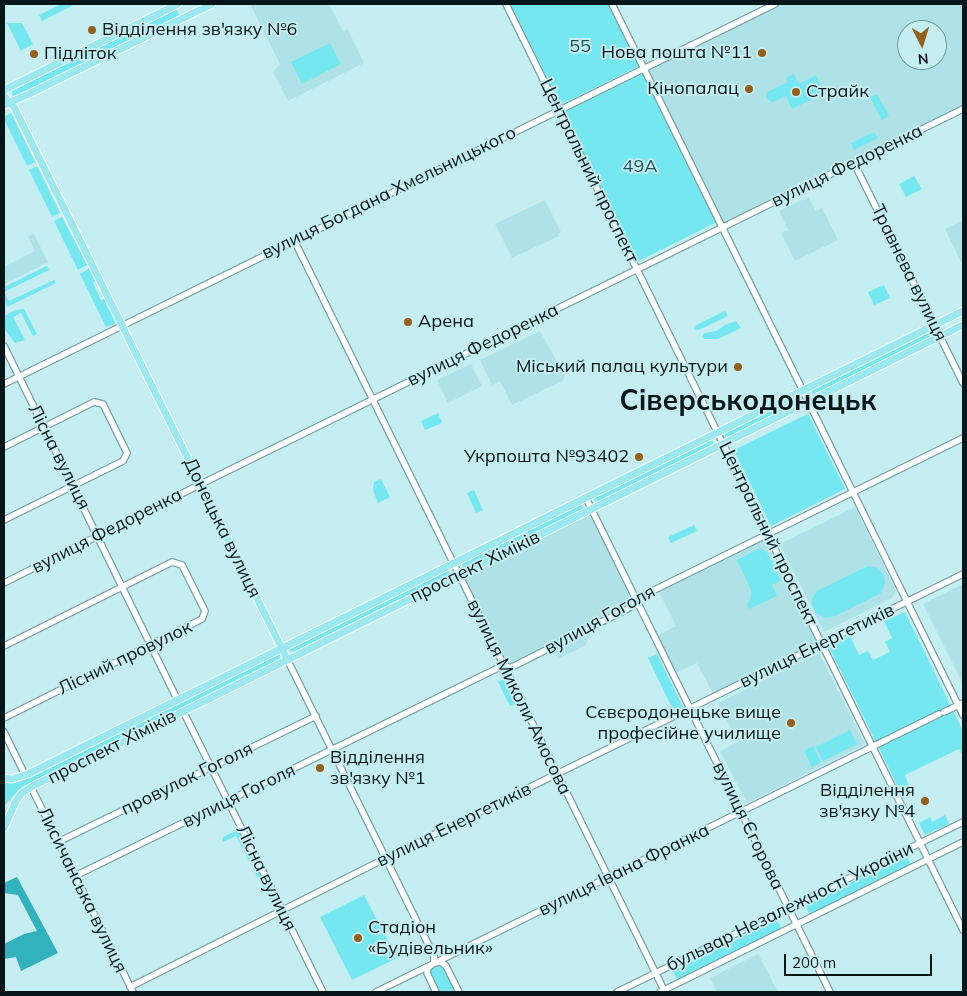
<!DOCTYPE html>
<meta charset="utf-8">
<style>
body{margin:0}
#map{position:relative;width:967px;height:996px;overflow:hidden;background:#c4eef2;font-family:Mulish,sans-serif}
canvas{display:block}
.frame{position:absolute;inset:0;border:5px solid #061517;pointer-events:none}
.north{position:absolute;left:897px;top:20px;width:50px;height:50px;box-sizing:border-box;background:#c4eef2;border:1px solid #78979a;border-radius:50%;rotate:175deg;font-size:14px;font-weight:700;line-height:20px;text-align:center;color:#061517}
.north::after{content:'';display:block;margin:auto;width:18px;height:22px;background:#975f19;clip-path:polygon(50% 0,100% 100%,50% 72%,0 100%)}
.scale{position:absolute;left:784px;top:954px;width:148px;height:22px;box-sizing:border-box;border:2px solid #061517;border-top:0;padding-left:6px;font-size:15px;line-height:18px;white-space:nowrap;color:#061517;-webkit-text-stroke:4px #c4eef2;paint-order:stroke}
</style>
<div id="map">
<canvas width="967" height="996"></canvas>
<div class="frame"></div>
<div class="north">N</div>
<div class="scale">200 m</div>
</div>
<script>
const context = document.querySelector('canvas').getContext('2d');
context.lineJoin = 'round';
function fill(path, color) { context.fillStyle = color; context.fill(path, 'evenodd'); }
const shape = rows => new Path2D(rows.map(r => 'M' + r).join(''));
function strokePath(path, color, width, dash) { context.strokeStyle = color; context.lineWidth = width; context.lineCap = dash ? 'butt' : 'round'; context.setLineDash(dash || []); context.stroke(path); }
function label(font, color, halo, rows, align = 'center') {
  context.font = font + ' Mulish,sans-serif'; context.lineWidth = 4; context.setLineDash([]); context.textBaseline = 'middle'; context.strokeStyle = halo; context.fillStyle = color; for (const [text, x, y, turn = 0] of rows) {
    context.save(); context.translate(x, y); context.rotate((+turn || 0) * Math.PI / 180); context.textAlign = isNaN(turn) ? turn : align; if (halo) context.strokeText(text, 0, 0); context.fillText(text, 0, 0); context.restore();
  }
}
fill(shape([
 [250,4,329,4,343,31,347,29,349,32,364,63,288,101,273,72,280,64],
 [780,4,963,4,963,107,724,225,647,69],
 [907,30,937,30,937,60,907,60],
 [808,197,816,211,822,208,838,240,795,261,781,233,788,230,779,211],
 [545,200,561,232,558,234,559,236,512,258,495,224],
 [963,220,963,266,945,229],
 [34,234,48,262,4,284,4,267,35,251,28,237],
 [540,331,565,376,564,379,562,381,512,405,500,381,492,385,480,360],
 [471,364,482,386,448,403,437,380],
 [855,507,896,591,892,598,824,632,780,544],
 [591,513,633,599,631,600,636,610,590,633,586,645,558,659,552,646,508,667,463,576],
 [767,537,819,642,713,694,697,663,675,673,657,636,676,626,658,590],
 [963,584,963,684,923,604],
 [819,653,865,744,747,803,720,751,738,742,718,703],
 [758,954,778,992,717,992,710,978]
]), '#afe2e7');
fill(shape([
 [61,4,70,4,72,6,42,21,39,15],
 [510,4,608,4,639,66,560,105],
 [174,9,178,12,179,17,15,97,12,95,12,90],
 [7,23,22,23,33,44,21,51],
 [330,43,341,64,302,84,291,62],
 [643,72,717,222,637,262,562,112],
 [794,74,799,84,816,75,825,93,792,109,786,96,773,102,768,100,766,97,767,92,788,82,786,78],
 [877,94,889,116,882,120,870,97],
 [11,113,35,162,27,166,4,119,4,117],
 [874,132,878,138,854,150,851,143],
 [37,166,60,213,52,217,29,170],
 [914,176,922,189,906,197,899,184],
 [62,217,87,265,78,270,54,221],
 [47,266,49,270,4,292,9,301,54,280,56,283,7,307,4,299,4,287],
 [88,269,90,269,96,281,93,283,101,300,105,299,116,323,106,327,80,274],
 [884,285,890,298,874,305,868,292],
 [24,309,37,334,33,336,21,313,13,317,25,340,15,343,5,330,4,316,15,310],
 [725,311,728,316,699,330,695,329,696,325],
 [736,321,741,328,718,339,704,339,702,337,704,333,716,331,725,325],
 [931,331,933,333,932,337,815,394,812,393,813,389],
 [798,397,801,402,727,438,725,437,725,433],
 [438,413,442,423,425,430,421,421],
 [808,414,845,489,771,526,734,450],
 [712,440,713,442,712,446,598,502,594,500,595,497],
 [381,479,390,497,378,503,373,490,374,482],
 [474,490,483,510,476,513,467,493],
 [580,505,583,506,582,510,465,568,462,566,462,562],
 [694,525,697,531,671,543,668,537],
 [760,548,767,552,781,581,772,585,777,596,749,609,747,605,751,598,751,590,737,560],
 [868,566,877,568,884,575,885,584,881,593,835,616,825,618,816,613,812,604,812,599,817,591],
 [446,570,450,572,448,575,293,652,289,650,290,647],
 [905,612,963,731,963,753,962,754,959,749,905,775,911,792,911,795,904,799,829,647,850,636,859,655,868,651,873,660,890,652,885,642,892,638,884,621],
 [276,654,280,655,279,659,22,787,4,806,4,783,20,782],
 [657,654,683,707,663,716,661,713,672,708,648,658],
 [504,679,516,704,510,706,498,682],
 [850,730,857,744,823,761,816,747],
 [813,746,821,762,812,767,804,751],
 [945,815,949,824,925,835,919,823,930,817,932,822],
 [238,830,273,897,272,905,236,836,223,842,222,841,223,837],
 [909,854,910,856,908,858,911,864,914,863,915,866,811,917,805,905],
 [364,895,397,958,352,980,320,917],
 [777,920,783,931,679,983,673,971],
 [435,965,441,965,444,968,456,992,439,992,430,974,430,971]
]), '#74e7f0');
fill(shape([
 [17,877,58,953,21,971,16,957,4,959,4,944,24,934,37,931,18,895,4,893,4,883]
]), '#31b2bc');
const minor = shape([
 [506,4,963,930],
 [612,4,963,715],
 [854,163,963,383],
 [294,240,665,992],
 [4,346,177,699],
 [4,384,775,4],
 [4,447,94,402,103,404,127,453,123,461,4,520],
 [586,498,830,992],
 [4,583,201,484,963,109],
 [4,646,172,562,182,565,205,611,202,619,4,718],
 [287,659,434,956,434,963],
 [183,711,323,992],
 [944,712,963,703],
 [4,732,25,775],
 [892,737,939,714],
 [31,787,133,992],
 [58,842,316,716],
 [75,876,504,665,510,668,518,664,627,609,634,604,636,599,963,438],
 [130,987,386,858,963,574],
 [376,992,888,739],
 [436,992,427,973,428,968,434,963,441,962,446,966,459,992],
 [617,992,963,822],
 [660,992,963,842]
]);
const major = shape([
 [4,90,178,4],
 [4,96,14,107,287,659],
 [4,105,29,94,212,4],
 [4,778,12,779,28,774,963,311],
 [4,828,16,801,22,793,33,786,963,325]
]);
strokePath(minor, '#779ea2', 8);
strokePath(major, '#fff', 9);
strokePath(minor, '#fff', 5.5);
strokePath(major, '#9be9ef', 7);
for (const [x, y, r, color] of [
 [92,30,5,"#975f19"],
 [762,53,5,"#975f19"],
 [34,54,5,"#975f19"],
 [749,89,5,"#975f19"],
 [796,92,5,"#975f19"],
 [408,322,5,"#975f19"],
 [738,367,5,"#975f19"],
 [639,457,5,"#975f19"],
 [791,723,5,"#975f19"],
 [320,768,5,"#975f19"],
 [925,801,5,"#975f19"],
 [358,938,5,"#975f19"]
]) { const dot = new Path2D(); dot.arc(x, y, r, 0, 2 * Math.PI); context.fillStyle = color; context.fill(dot); strokePath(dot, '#c4eef2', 2); }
label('18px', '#061517', '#c4eef2', [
 ["Відділення зв'язку №6",102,30],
 ["Нова пошта №11",752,53,"right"],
 ["Підліток",44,54],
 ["Кінопалац",739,89,"right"],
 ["Страйк",806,92],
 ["Арена",418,322],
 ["Міський палац культури",728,367,"right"],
 ["Укрпошта №93402",629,457,"right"],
 ["Сєвєродонецьке вище",781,713,"right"],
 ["професійне училище",781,734,"right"],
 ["Відділення",330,758],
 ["зв'язку №1",330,779],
 ["Відділення",915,791,"right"],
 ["зв'язку №4",915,812,"right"],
 ["Стадіон",368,928],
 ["«Будівельник»",368,949]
], 'left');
label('18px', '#215559', '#c4eef2', [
 ["55",580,47],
 ["49А",640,167]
]);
label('18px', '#061517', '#c4eef2', [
 ["вулиця Федоренка",847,166,-26],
 ["Центральний проспект",589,171,64],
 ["вулиця Богдана Хмельницького",389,193,-26],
 ["Травнева вулиця",909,273,64],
 ["вулиця Федоренка",483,345,-26],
 ["Лісна вулиця",59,457,63],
 ["Донецька вулиця",222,528,64],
 ["вулиця Федоренка",107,531,-27],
 ["Центральний проспект",768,534,64],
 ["проспект Хіміків",475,567,-26],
 ["вулиця Гоголя",600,620,-29],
 ["вулиця Енергетиків",817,646,-26],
 ["Лісний провулок",125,658,-26],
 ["вулиця Миколи Амосова",519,697,64],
 ["проспект Хіміків",112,747,-27],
 ["провулок Гоголя",187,779,-26],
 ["вулиця Гоголя",239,796,-26],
 ["вулиця Енергетиків",454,825,-26],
 ["вулиця Єгорова",748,826,64],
 ["вулиця Івана Франка",624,870,-26],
 ["Лісна вулиця",266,878,64],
 ["Лисичанська вулиця",82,890,64],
 ["бульвар Незалежності України",790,907,-26]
]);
label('bold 28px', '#061517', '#c4eef2', [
 ["Сіверськодонецьк",748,402]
]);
</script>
